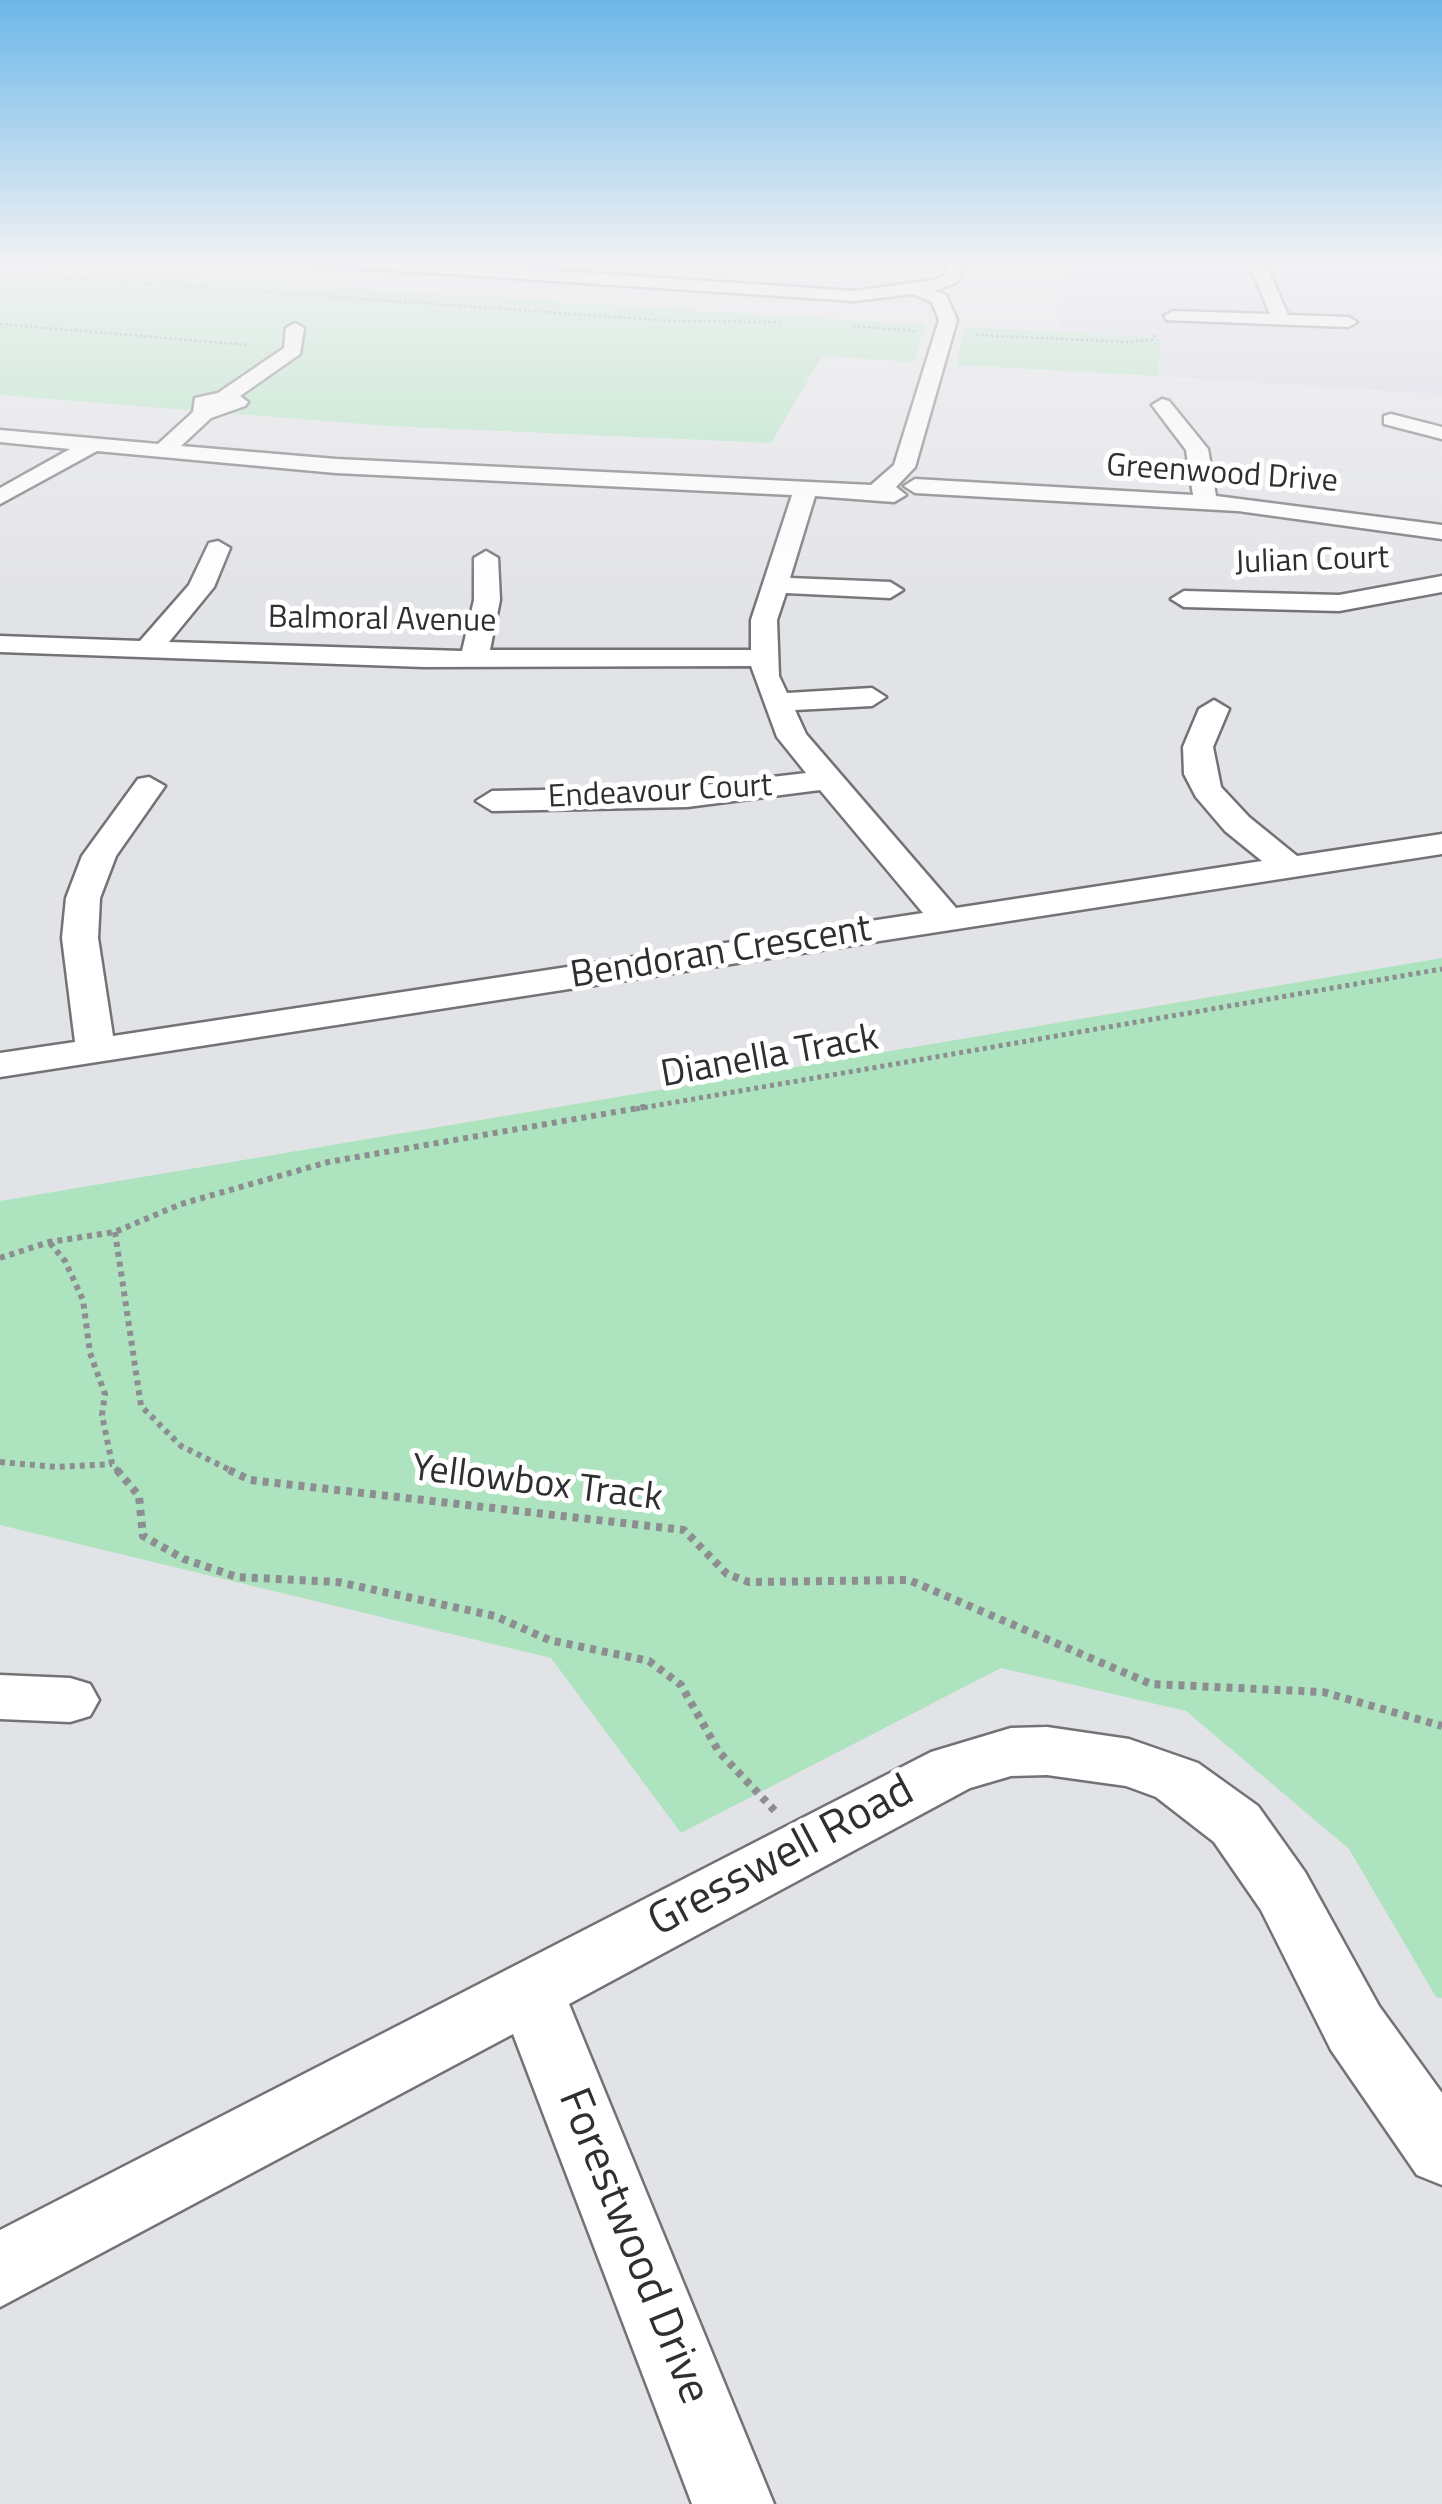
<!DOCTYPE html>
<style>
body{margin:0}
canvas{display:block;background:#e2e3e7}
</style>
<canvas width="1442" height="2504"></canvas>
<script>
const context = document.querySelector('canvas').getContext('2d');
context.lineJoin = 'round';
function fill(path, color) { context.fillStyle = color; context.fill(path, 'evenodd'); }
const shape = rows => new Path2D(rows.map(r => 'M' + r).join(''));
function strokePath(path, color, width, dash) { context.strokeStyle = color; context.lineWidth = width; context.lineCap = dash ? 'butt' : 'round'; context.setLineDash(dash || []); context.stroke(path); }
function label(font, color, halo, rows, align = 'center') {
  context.font = font + ' "Titillium Web",sans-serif'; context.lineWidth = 10; context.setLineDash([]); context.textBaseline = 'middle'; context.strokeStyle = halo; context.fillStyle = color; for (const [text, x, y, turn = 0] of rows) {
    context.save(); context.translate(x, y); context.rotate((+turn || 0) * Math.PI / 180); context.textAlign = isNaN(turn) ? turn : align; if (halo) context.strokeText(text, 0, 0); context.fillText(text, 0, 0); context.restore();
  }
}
fill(shape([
 [1063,260,1442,260,1442,394,1158,376,1159,340,1060,334]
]), '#d6d8e4');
fill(shape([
 [0,266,925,325,914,362,822,356,771,443,388,426,0,395],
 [965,327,1150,337,1160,340,1158,376,957,365],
 [1442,958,1442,1998,1436,1997,1349,1849,1186,1711,1001,1668,681,1833,551,1658,0,1525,0,1201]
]), '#aee3bf');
const minor = shape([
 [308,260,396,260,854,291,935,280,944,275,952,260,968,260,957,282,935,291,946,295,957,320,915,467,896,487,906,495,894,502,815,496,790,578,890,582,903,590,890,598,786,593,777,620,779,676,787,693,872,688,886,697,872,706,795,710,806,734,956,908,1262,861,1225,831,1196,797,1184,774,1183,747,1199,709,1214,700,1229,709,1213,747,1221,787,1249,817,1297,856,1442,834,1442,854,0,1077,0,1053,75,1042,62,938,66,898,82,856,138,779,149,777,165,786,116,856,100,898,98,938,113,1036,923,913,820,790,687,807,492,811,476,801,492,791,687,787,806,773,777,737,751,666,424,667,0,652,0,636,140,641,189,585,209,543,218,541,230,548,214,587,169,642,462,651,474,600,474,558,486,551,498,558,500,600,490,650,751,650,751,620,792,495,336,473,97,451,0,504,0,488,70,449,0,442,0,430,158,444,193,412,195,398,218,393,284,348,286,328,295,323,304,328,300,354,240,396,248,402,245,406,211,418,181,446,336,459,871,485,894,465,939,320,932,302,913,294,854,301,316,265,308,260],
 [1248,260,1264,260,1288,315,1348,317,1357,322,1348,327,1167,320,1164,316,1173,311,1270,314,1248,260],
 [1162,399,1169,401,1208,449,1216,496,1442,525,1442,539,1238,511,915,493,904,486,915,479,1193,495,1186,450,1152,405,1162,399],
 [1391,414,1442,427,1442,439,1384,424,1384,416,1391,414],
 [1442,576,1442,592,1339,611,1184,607,1171,599,1184,591,1339,595,1442,576],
 [0,1675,70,1678,90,1684,99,1700,90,1716,70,1722,0,1719,0,1675],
 [1047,1727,1129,1739,1198,1763,1258,1806,1305,1872,1379,2006,1442,2093,1442,2185,1417,2175,1331,2050,1261,1910,1214,1842,1156,1797,1126,1786,1047,1775,1011,1776,970,1788,569,2004,774,2504,692,2504,513,2034,0,2307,0,2230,931,1752,1011,1728,1047,1727]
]);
strokePath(minor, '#737377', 5);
strokePath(shape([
 [0,273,673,321,780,322],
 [0,324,248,345],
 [853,326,915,331],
 [976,335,1126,342,1152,340,1155,335]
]), '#8d8e91', 2.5, [2.5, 2.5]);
strokePath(shape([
 [636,1109,1442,969]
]), '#8d8e91', 5, [4, 4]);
strokePath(shape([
 [115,1232,141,1406,181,1446,234,1472],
 [50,1243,65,1261,83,1300,90,1353,105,1394,102,1415,112,1464,119,1472],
 [0,1258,49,1242,115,1232,181,1204,328,1162,650,1106],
 [0,1462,57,1467,112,1464]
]), '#8d8e91', 6, [5, 5]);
strokePath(shape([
 [117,1470,139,1496,143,1536,184,1559,237,1577,338,1582,495,1616,549,1640,649,1661,681,1685,719,1752,776,1812],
 [229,1470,250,1480,684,1530,727,1574,749,1582,909,1580,1151,1684,1323,1692,1442,1726]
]), '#8d8e91', 8, [6, 6]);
fill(minor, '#fff');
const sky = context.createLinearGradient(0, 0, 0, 611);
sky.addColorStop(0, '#6cb7e9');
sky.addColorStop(0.43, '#f2f2f4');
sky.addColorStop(1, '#f2f2f400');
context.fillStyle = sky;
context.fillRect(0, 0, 1442, 611);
label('32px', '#2f2f31', '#fff', [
 ["Greenwood Drive",1222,475,4],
 ["Julian Court",1312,562,-2],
 ["Balmoral Avenue",382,621,1],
 ["Endeavour Court",660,793,-3]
]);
label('38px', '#2f2f31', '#fff', [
 ["Bendoran Crescent",721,954,-9],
 ["Dianella Track",770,1058,-10],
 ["Yellowbox Track",537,1485,7]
]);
label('45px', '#2f2f31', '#fff', [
 ["Gresswell Road",782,1858,-28],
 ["Forestwood Drive",632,2247,68]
]);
</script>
